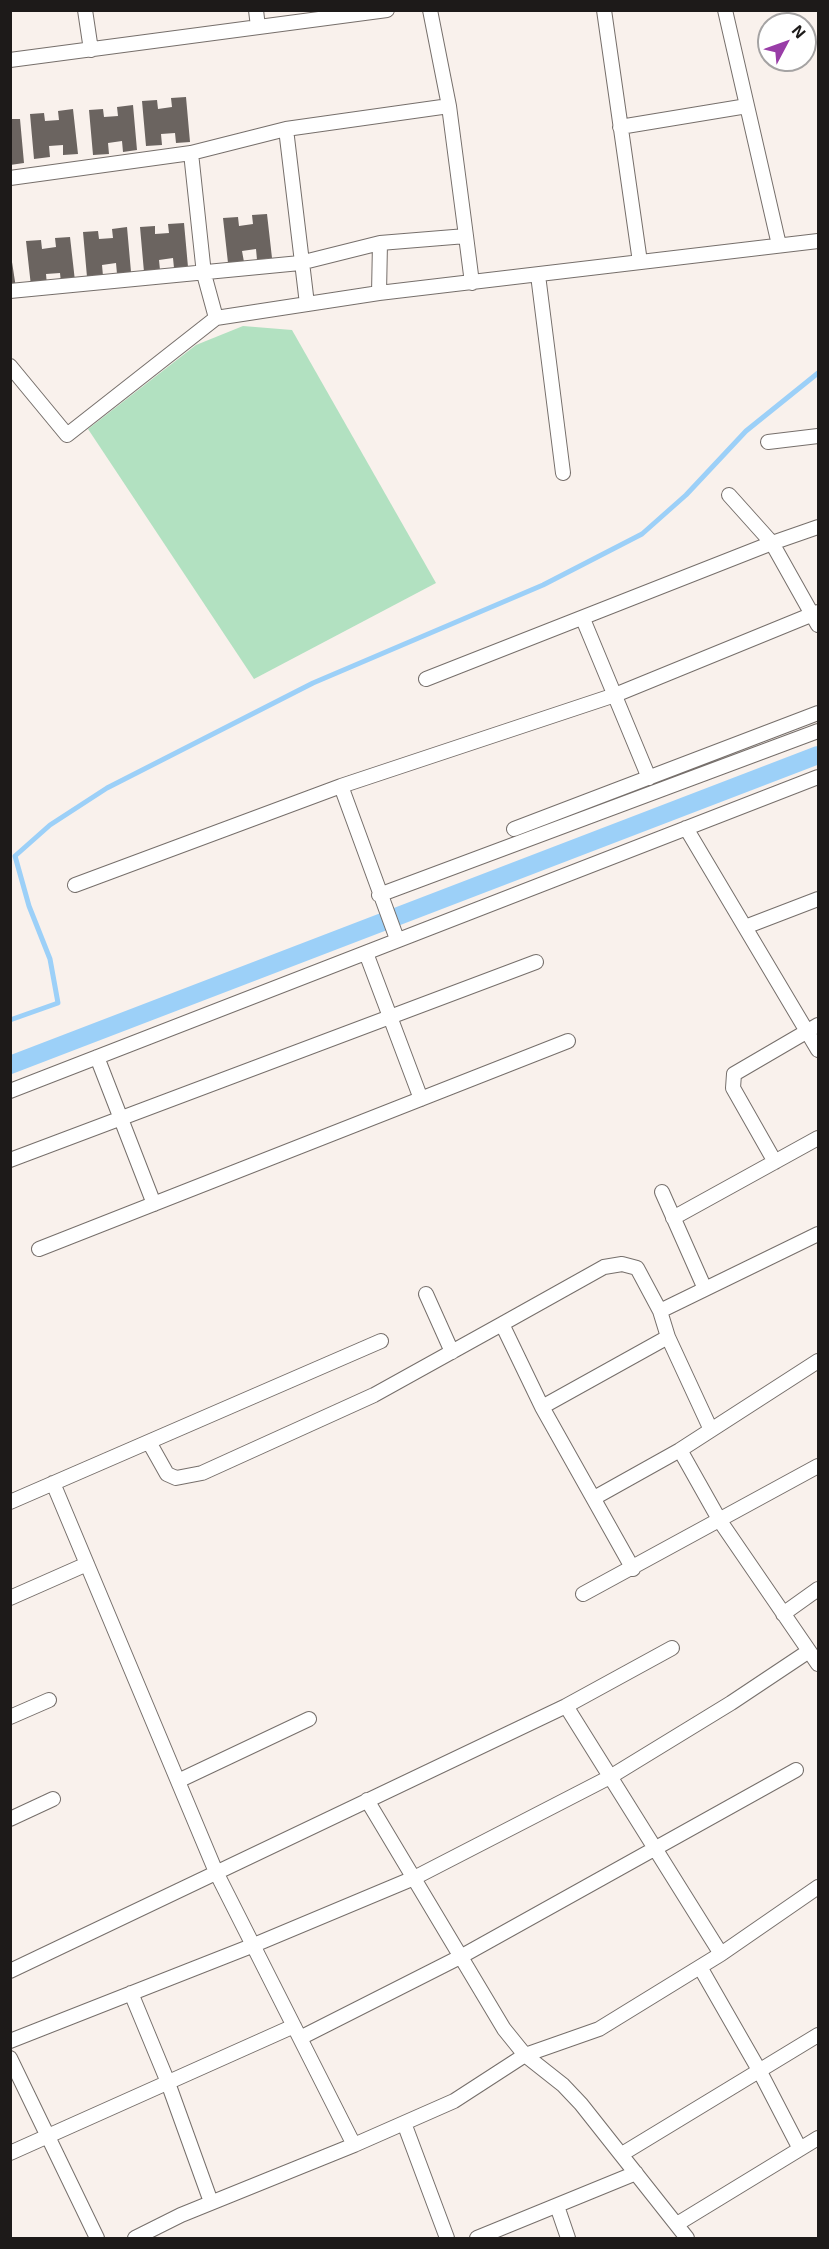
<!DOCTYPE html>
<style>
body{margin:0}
#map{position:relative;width:829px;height:2249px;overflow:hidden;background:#f9f1ec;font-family:"Exo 2",sans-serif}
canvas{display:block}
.frame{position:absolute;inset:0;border:12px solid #1d1a19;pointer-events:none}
.north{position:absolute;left:757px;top:12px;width:60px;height:60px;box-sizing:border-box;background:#fff;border:2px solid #a5a3a3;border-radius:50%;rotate:49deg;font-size:16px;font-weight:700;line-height:24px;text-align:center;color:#1d1a19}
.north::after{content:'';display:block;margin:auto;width:21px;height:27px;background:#993da7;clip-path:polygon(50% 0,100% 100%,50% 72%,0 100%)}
</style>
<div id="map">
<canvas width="829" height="2249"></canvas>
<div class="frame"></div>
<div class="north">N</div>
</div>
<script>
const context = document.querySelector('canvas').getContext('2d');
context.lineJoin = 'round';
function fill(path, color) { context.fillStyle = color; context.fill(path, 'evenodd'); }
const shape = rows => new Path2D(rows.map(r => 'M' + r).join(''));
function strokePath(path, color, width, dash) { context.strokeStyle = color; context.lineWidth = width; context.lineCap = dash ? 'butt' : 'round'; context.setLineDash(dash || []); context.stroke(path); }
fill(shape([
 [243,326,292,330,436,583,254,679,88,429,196,345]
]), '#b2e1c1');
strokePath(shape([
 [10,1020,58,1003,50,959,29,906,15,856,50,825,107,788,313,683,543,585,642,534,686,495,746,431,818,373]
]), '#9cd0f8', 5);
strokePath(shape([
 [10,1065,818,755]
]), '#9cd0f8', 18);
fill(shape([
 [186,97,190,142,176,143,175,133,161,134,162,145,146,146,142,101,157,100,158,109,172,107,171,98],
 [133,105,137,150,123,152,122,141,108,143,109,154,93,155,89,110,103,109,104,117,118,116,117,107],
 [73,109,78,154,63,155,63,145,49,146,50,157,34,159,30,114,44,113,45,121,59,120,58,111],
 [10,119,20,119,24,163,10,165],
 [267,214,272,258,257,260,256,249,242,251,244,262,228,263,223,218,238,217,239,226,253,224,252,215],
 [184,223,188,267,174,268,173,258,159,260,160,270,144,272,140,227,155,226,155,234,169,233,168,224],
 [127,227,131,272,117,274,116,263,102,265,103,276,87,277,83,232,98,231,99,239,113,238,112,229],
 [70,237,75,281,61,283,60,273,46,274,47,285,31,286,26,241,41,240,42,249,56,247,55,238],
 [10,249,16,288,10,288]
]), '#6b6460');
const street = shape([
 [85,10,91,50],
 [256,10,258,27],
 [430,10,449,106],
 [604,10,640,262],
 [725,10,779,245],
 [10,60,387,10],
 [620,127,747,106],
 [286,129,307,304],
 [191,153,204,274,216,318],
 [10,178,191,153,286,129,449,106,466,236,380,243,379,293],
 [466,236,472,283],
 [538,275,563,473],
 [10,291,300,263,380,243],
 [10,366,67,435,216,318,379,293,818,241],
 [768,442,818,436],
 [729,495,772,543,818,625],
 [583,619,649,778],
 [426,679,772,543,818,527],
 [341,786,397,939],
 [686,828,818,1050],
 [514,829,818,713],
 [75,885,341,786,615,695,818,612],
 [379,895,818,731],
 [745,927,818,899],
 [366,953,421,1099],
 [97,1057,154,1204],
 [10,1091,818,777],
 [10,1160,536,962],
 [775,1162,733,1088,734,1074,818,1025],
 [662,1192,705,1289],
 [673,1218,818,1138],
 [39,1249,568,1041],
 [426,1294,452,1352],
 [660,1311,818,1234],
 [818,1361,680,1450,720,1521,818,1664],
 [542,1407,668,1337],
 [149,1442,167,1474,176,1478,202,1473,374,1395,502,1324],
 [53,1483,216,1872,354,2145],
 [594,1498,680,1450],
 [10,1502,381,1341],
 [633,1569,542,1407,502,1324,604,1267,622,1264,637,1268,660,1311,668,1337,711,1430],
 [583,1594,818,1466],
 [10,1598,87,1564],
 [783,1614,818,1589],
 [672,1648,566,1706,721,1954],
 [10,1717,49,1700],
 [178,1781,309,1719],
 [367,1800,504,2029,525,2055,563,2085,581,2104,687,2238],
 [10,1819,53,1799],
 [700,1967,759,2070,800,2149],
 [10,1971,566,1706],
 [131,1993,167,2080,211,2202],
 [300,2038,462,1956,796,1770],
 [10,2041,254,1945,414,1878,610,1777,731,1703,809,1651],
 [10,2058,97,2238],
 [404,2123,447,2238],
 [10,2153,294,2026],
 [622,2154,818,2035],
 [557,2206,568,2238],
 [677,2224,818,2138],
 [135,2238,181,2215,354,2145,454,2101,525,2055,599,2029,721,1954,818,1887],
 [477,2238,636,2173]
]);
strokePath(street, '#766f6b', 16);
strokePath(street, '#fff', 14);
</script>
